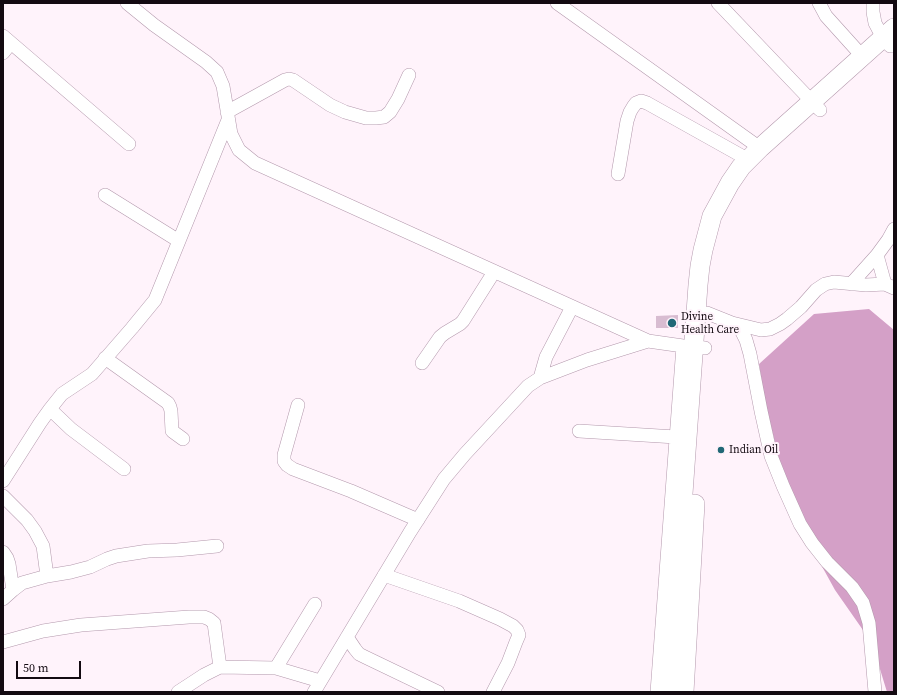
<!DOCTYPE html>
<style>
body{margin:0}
#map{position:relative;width:897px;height:695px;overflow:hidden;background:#fff3fb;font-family:"Source Serif 4",serif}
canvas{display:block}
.frame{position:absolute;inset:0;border:4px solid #130a11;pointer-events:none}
.scale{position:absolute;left:16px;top:661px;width:65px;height:18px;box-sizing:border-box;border:2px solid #130a11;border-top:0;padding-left:5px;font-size:12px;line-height:14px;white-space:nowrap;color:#130a11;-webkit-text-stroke:3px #fff3fb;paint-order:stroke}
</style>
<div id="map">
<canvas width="897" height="695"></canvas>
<div class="frame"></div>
<div class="scale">50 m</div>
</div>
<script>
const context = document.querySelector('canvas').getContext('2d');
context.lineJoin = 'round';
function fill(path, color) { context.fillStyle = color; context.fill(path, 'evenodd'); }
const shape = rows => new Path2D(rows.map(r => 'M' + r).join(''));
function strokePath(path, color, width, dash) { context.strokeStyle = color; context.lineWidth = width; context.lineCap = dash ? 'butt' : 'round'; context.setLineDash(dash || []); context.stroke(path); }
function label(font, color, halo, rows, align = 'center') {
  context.font = font + ' "Source Serif 4",serif'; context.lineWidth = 4; context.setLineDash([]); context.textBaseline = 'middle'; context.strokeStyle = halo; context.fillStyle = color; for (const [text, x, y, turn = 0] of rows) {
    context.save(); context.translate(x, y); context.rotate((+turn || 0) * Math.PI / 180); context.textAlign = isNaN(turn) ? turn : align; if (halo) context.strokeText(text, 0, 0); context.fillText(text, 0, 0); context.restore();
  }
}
fill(shape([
 [869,309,894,330,894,692,887,692,872,643,835,590,792,512,765,402,759,364,814,314]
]), '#d4a0c7');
fill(shape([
 [678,315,678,328,656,328,656,316]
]), '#d8bcd1');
const minor = shape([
 [127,3,154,25,206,62,217,72,223,86,231,134,239,150,255,163,648,341,683,346,705,348],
 [557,3,760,148],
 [718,3,820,110],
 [819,3,826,16,862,56],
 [873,3,873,12,875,23,883,38,890,46],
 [3,36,129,144],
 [3,53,11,43],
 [227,112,285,80,289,79,293,80,330,105,345,112,366,118,376,118,384,117,390,112,398,99,409,75],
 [618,174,627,121,630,112,633,107,636,103,641,101,647,103,749,160],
 [105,195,179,241],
 [877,255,885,284],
 [851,284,877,255,888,240,894,229],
 [707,313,732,323,738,327,742,332,746,340,750,354,761,411,771,456,783,486,800,524,812,543,827,562,852,587,863,603,869,623,875,692],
 [732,323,761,330,770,329,780,324,787,319,801,307,816,290,825,284,834,282,866,285,885,284,894,288],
 [105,358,168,403,170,407,171,411,172,431,183,439],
 [422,363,440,337,445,333,460,324,463,321,494,272],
 [540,378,546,357,572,307],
 [298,405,284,455,284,461,287,465,293,469,351,491,418,520],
 [50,409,71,429,124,469],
 [579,431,676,437],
 [3,481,40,423,50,409,62,394,92,374,132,328,155,300,228,120],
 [3,496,27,520,35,531,43,546,47,576],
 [3,552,7,558,9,564,13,590],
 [384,575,459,601,500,619,513,626,517,630,519,635,516,642,508,663,493,692],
 [3,599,13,590,22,583,47,576,71,572,90,567,107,559,116,556,148,551,177,550,217,546],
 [347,637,355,649,359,654,365,657,438,692],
 [3,642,43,631,81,625,189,617,204,617,209,619,214,623,220,667],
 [276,668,315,604],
 [178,692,204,675,220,667,276,668,320,681],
 [314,692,410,532,444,479,465,454,528,386,540,378,587,360,648,341],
 [657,692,683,346]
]);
const highway = shape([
 [669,692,677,577,698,285,700,266,703,250,712,216,730,183,741,167,760,148,894,28],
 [684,692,695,504]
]);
strokePath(minor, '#b398ac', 14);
strokePath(highway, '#b398ac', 20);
strokePath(minor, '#fff', 13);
strokePath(highway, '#fff', 19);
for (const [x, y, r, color] of [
 [672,323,5,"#206776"],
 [721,450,4,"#206776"]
]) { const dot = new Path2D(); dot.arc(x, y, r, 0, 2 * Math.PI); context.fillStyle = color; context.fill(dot); strokePath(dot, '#fff3fb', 1.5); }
label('11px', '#130a11', '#fff3fb', [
 ["Divine",681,317],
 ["Health Care",681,330],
 ["Indian Oil",729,450]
], 'left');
</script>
